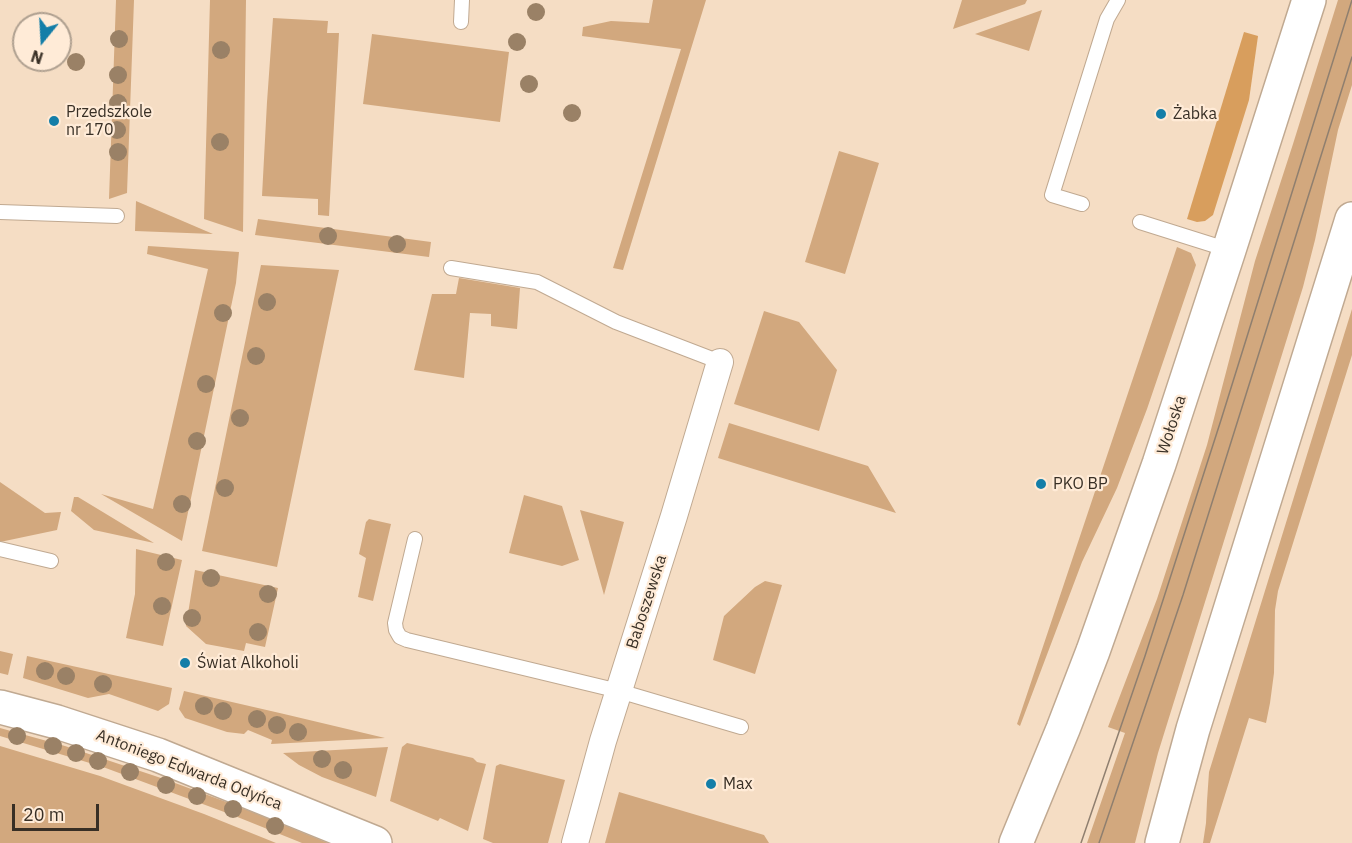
<!DOCTYPE html>
<meta charset="utf-8">
<style>
body{margin:0}
#map{position:relative;width:1352px;height:843px;overflow:hidden;background:#f5ddc4;font-family:"IBM Plex Sans",sans-serif}
canvas{display:block}
.north{position:absolute;left:12px;top:12px;width:60px;height:60px;box-sizing:border-box;background:#ffebd7;border:2px solid #afa090;border-radius:50%;rotate:198deg;font-size:16px;font-weight:700;line-height:24px;text-align:center;color:#382f25}
.north::after{content:'';display:block;margin:auto;width:21px;height:27px;background:#147ea8;clip-path:polygon(50% 0,100% 100%,50% 72%,0 100%)}
.scale{position:absolute;left:12px;top:804px;width:87px;height:27px;box-sizing:border-box;border:3px solid #382f25;border-top:0;padding-left:8px;font-size:18px;line-height:21px;white-space:nowrap;color:#382f25;-webkit-text-stroke:4px #ffebd7;paint-order:stroke}
</style>
<div id="map">
<canvas width="1352" height="843"></canvas>
<div class="north">N</div>
<div class="scale">20 m</div>
</div>
<script>
const context = document.querySelector('canvas').getContext('2d');
context.lineJoin = 'round';
function fill(path, color) { context.fillStyle = color; context.fill(path, 'evenodd'); }
const shape = rows => new Path2D(rows.map(r => 'M' + r).join(''));
function strokePath(path, color, width, dash) { context.strokeStyle = color; context.lineWidth = width; context.lineCap = dash ? 'butt' : 'round'; context.setLineDash(dash || []); context.stroke(path); }
function label(font, color, halo, rows, align = 'center') {
  context.font = font + ' "IBM Plex Sans",sans-serif'; context.lineWidth = 4.5; context.setLineDash([]); context.textBaseline = 'middle'; context.strokeStyle = halo; context.fillStyle = color; for (const [text, x, y, turn = 0] of rows) {
    context.save(); context.translate(x, y); context.rotate((+turn || 0) * Math.PI / 180); context.textAlign = isNaN(turn) ? turn : align; if (halo) context.strokeText(text, 0, 0); context.fillText(text, 0, 0); context.restore();
  }
}
fill(shape([
 [116,0,134,0,127,193,109,199],
 [210,0,246,0,243,232,204,219],
 [653,0,706,0,623,270,613,268,681,49,582,36,583,27,611,21,649,23],
 [962,0,1027,0,1025,4,953,29],
 [1338,0,1352,0,1352,85,1338,130,1315,240,1303,287,1158,753,1135,843,1087,843,1125,733,1108,727,1157,599,1207,445,1255,261,1293,144],
 [1042,10,1029,51,975,34],
 [273,18,328,21,327,33,339,33,329,216,318,215,318,199,262,196,267,102],
 [372,34,509,52,500,122,363,104],
 [839,151,879,163,845,274,805,262],
 [136,201,213,234,135,231],
 [258,219,431,242,429,257,255,235],
 [148,246,239,252,236,283,182,541,101,494,153,509,208,269,147,254],
 [1177,247,1191,253,1196,265,1147,409,1117,488,1082,562,1020,726,1017,724],
 [261,265,339,270,277,567,202,551],
 [459,278,520,288,517,329,491,326,491,314,470,313,464,378,414,370,432,294,456,294],
 [1352,309,1352,355,1278,591,1275,610,1274,673,1270,703,1266,723,1249,718,1210,843,1203,843,1206,823,1207,801,1209,772],
 [764,311,799,322,837,370,819,431,734,404],
 [729,423,868,466,896,513,718,458],
 [0,482,45,513,61,512,57,530,0,542],
 [524,495,562,506,579,560,562,566,509,553],
 [74,497,78,497,154,543,94,530,71,511],
 [580,510,624,522,604,595],
 [369,519,391,524,373,601,358,597,366,558,359,554,366,522],
 [136,549,182,560,163,646,126,638,135,594],
 [195,570,278,588,265,647,246,643,244,651,206,644,186,626],
 [765,581,782,585,755,674,713,660,724,616,755,587],
 [0,651,13,654,8,675,0,673],
 [27,656,172,688,169,704,158,711,109,694,88,698,23,678],
 [184,691,284,714,385,738,271,744,272,740,248,730,244,734,227,732,185,718,179,709],
 [0,728,65,746,167,780,240,807,328,843,302,843,235,816,103,767,0,736],
 [407,743,473,758,477,762,486,764,468,831,440,818,438,821,390,801,402,747],
 [0,746,100,776,204,814,276,843,0,843],
 [388,747,376,797,322,777,299,765,283,753],
 [500,764,565,780,548,843,493,843,483,839,496,766],
 [619,792,764,835,769,843,605,843]
]), '#d2a87e');
fill(shape([
 [1244,32,1258,36,1249,100,1213,215,1205,221,1197,222,1187,219]
]), '#d89e5d');
const lane = shape([
 [461,22,462,0],
 [1082,204,1052,195,1107,19,1118,0],
 [0,212,117,216],
 [1140,222,1229,250],
 [451,268,537,282,616,322,720,362],
 [415,539,395,623,396,630,400,637,407,640,619,691,741,727],
 [0,549,51,561]
]);
const street = shape([
 [575,843,603,741,674,516,720,362]
]);
const secondary = shape([
 [0,707,57,722,158,755,375,843],
 [1016,843,1063,729,1093,651,1159,464,1229,250,1309,0],
 [1162,843,1193,729,1352,219]
]);
strokePath(lane, '#c0a991', 16);
strokePath(street, '#c0a991', 28);
strokePath(secondary, '#c0a991', 36);
strokePath(lane, '#fff', 14);
strokePath(street, '#fff', 26);
strokePath(secondary, '#fff', 33);
strokePath(shape([
 [1081,843,1145,656,1221,420,1352,0],
 [1099,843,1183,595,1352,57]
]), '#8f7f6f', 1.5);
context.fillStyle = '#9a8166';
for (const [x, y] of [
 [536,12],
 [119,39],
 [517,42],
 [221,50],
 [76,62],
 [118,75],
 [529,84],
 [118,103],
 [572,113],
 [117,130],
 [220,142],
 [118,152],
 [328,236],
 [397,244],
 [267,302],
 [223,313],
 [256,356],
 [206,384],
 [240,418],
 [197,441],
 [225,488],
 [182,504],
 [166,562],
 [211,578],
 [268,594],
 [162,606],
 [192,618],
 [258,632],
 [45,671],
 [66,676],
 [103,684],
 [204,706],
 [223,711],
 [257,719],
 [277,725],
 [298,732],
 [17,736],
 [53,746],
 [76,753],
 [322,759],
 [98,761],
 [343,770],
 [130,772],
 [166,785],
 [197,796],
 [233,809],
 [275,826]
]) { context.beginPath(); context.arc(x, y, 9, 0, 2 * Math.PI); context.fill(); }
for (const [x, y, r, color] of [
 [1161,114,6,"#147ea8"],
 [54,121,6,"#147ea8"],
 [1041,484,6,"#147ea8"],
 [185,663,6,"#147ea8"],
 [711,784,6,"#147ea8"]
]) { const dot = new Path2D(); dot.arc(x, y, r, 0, 2 * Math.PI); context.fillStyle = color; context.fill(dot); strokePath(dot, '#ffebd7', 2); }
label('16px', '#382f25', '#ffebd7', [
 ["Przedszkole",66,112],
 ["nr 170",66,130],
 ["Żabka",1173,114],
 ["PKO BP",1053,484],
 ["Świat Alkoholi",197,663],
 ["Max",723,784]
], 'left');
label('16px', '#382f25', '#ffebd7', [
 ["Wołoska",1172,425,-72],
 ["Baboszewska",647,602,-72],
 ["Antoniego Edwarda Odyńca",189,770,21]
]);
</script>
